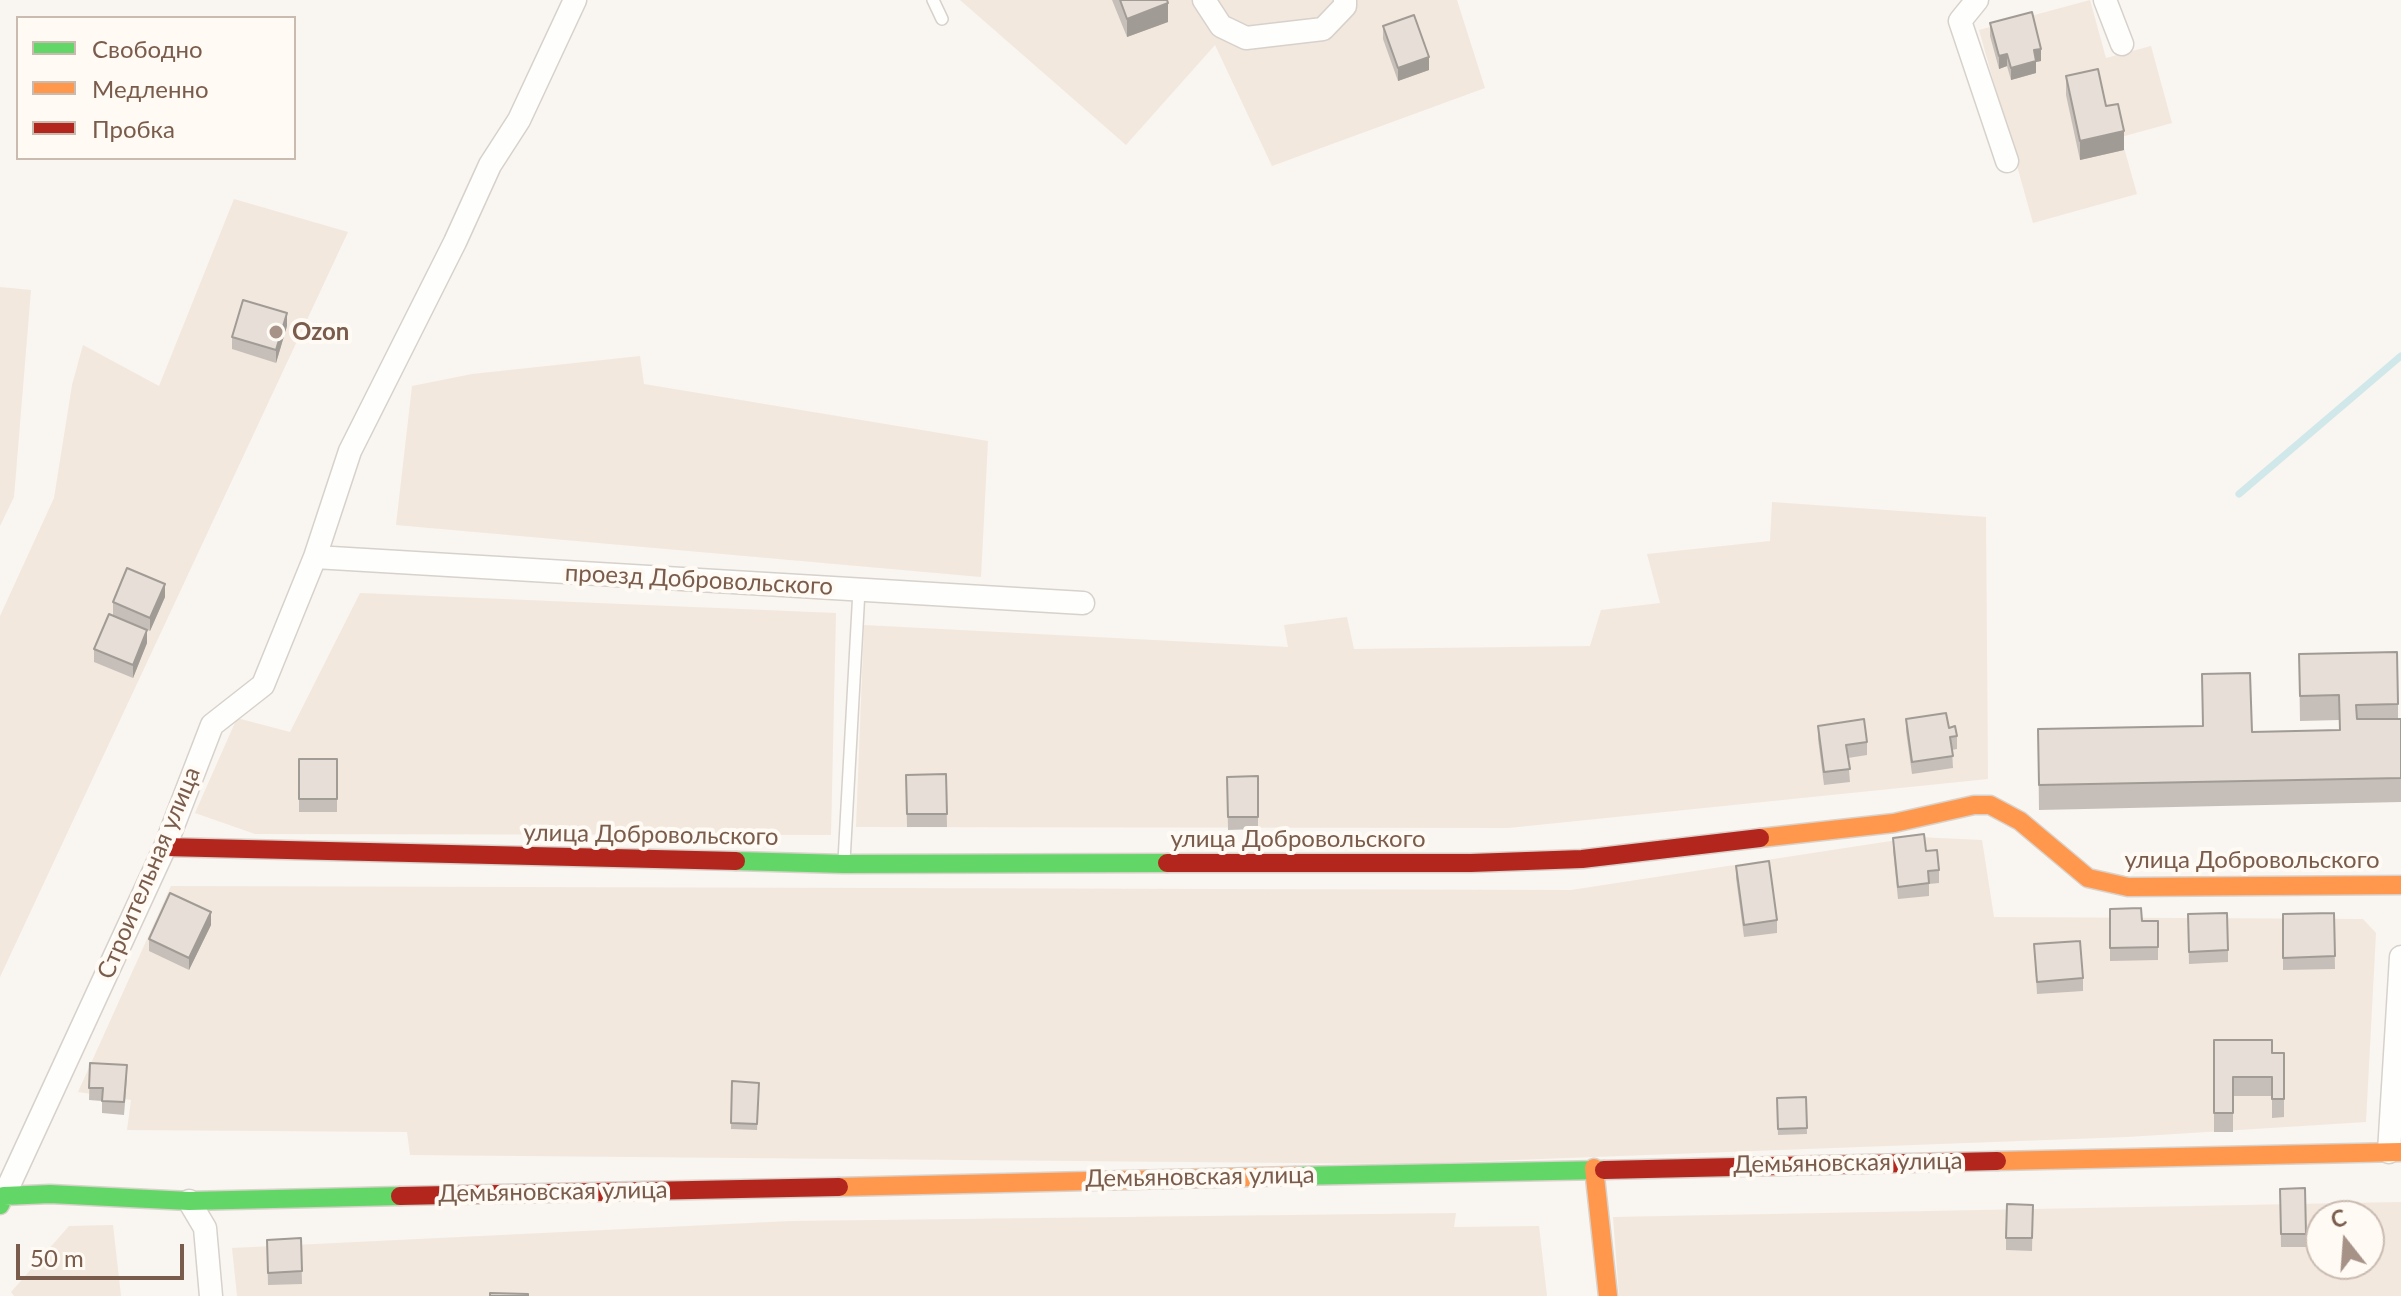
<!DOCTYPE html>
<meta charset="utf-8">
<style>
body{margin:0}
#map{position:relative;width:2401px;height:1296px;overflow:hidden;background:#f9f5f0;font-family:Lato,sans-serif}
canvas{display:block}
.legend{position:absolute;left:16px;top:16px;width:280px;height:144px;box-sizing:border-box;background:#fffaf3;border:2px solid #cabbb1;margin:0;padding:10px 14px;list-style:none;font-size:24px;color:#7a5c4d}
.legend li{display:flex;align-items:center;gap:16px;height:40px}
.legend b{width:40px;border:2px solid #cabbb1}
.north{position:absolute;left:2305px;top:1200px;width:80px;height:80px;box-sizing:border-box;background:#fffaf3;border:2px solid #cabbb1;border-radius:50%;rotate:343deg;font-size:22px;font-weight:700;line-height:32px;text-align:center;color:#7a5c4d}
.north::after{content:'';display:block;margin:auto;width:28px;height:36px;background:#a69286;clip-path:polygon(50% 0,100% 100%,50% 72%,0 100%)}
.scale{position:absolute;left:16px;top:1244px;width:168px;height:36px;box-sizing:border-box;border:4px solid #7a5c4d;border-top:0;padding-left:10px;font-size:24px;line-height:28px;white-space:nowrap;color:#7a5c4d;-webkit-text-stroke:6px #fffaf3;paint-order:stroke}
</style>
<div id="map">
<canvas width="2401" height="1296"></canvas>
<ul class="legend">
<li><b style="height:10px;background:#63d668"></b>Свободно</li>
<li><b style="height:10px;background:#ff974d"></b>Медленно</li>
<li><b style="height:10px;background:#b3261e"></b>Пробка</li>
</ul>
<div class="north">С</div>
<div class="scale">50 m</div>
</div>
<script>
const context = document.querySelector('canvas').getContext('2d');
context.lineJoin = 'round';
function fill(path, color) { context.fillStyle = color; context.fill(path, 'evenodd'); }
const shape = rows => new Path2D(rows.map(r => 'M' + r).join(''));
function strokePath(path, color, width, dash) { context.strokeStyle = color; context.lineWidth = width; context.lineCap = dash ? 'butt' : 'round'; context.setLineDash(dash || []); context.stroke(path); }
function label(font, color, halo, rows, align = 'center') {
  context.font = font + ' Lato,sans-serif'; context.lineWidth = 8; context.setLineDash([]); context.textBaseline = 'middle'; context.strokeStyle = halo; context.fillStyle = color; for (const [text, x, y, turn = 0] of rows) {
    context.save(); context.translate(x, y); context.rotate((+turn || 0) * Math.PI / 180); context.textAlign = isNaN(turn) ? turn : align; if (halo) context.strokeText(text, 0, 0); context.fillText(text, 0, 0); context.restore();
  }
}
fill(shape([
 [960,0,1457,0,1485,88,1272,166,1215,45,1126,145],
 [2090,0,2106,58,2151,46,2172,123,2121,137,2137,194,2033,223,1979,30],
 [234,199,348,232,0,977,0,616,54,498,72,385,83,345,159,386],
 [0,287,31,290,14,497,0,526],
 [640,356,644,384,988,441,981,577,396,525,412,386,472,374],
 [1772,502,1986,517,1988,779,1508,828,856,827,864,625,1288,647,1284,625,1347,617,1354,649,1590,646,1601,610,1660,603,1647,554,1770,541],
 [360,593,836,613,831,835,255,834,195,813,237,718,290,732],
 [1917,837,1982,840,1994,917,2363,919,2376,933,2366,1122,2127,1137,1407,1164,410,1155,407,1132,127,1130,131,1100,78,1092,171,886,1571,890],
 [2401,1202,2401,1296,1619,1296,1613,1217],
 [2321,1216,2369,1216,2369,1264,2321,1264],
 [1456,1213,1454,1227,1539,1226,1547,1296,237,1296,232,1248,791,1221],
 [113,1225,121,1296,14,1296,11,1292,69,1226]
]), '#f2e8de');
strokePath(shape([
 [2239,494,2401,356]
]), '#d0e8ea', 7);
const lane = shape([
 [933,0,942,19],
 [844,861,859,590]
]);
const street = shape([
 [1204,0,1221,26,1246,38,1323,29,1345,6,1345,0],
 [1977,0,1960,21,2007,161],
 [2105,0,2122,44],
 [315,557,1083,603],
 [2389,1152,2401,957],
 [0,1195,4,1196,165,847,212,725,263,685,315,557,350,451,455,242,490,165,519,120,575,0],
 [189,1201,205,1228,211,1296]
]);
const fast = shape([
 [736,861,843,864,1167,863],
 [1295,1176,1604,1170],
 [0,1205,4,1196,50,1194,189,1201,400,1196]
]);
const slow = shape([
 [1760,838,1894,823,1974,805,1990,805,2020,821,2088,878,2128,887,2401,885],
 [1997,1161,2401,1152],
 [1594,1168,1608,1296],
 [839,1187,1295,1176]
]);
const jam = shape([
 [165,847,736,861],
 [1167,863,1471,863,1582,859,1760,838],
 [1604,1170,1997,1161],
 [400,1196,839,1187]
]);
strokePath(lane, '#d7d1cb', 14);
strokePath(street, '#d7d1cb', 25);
strokePath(fast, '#d9d2cb', 21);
strokePath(slow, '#d9d2cb', 21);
strokePath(jam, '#d9d2cb', 21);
strokePath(lane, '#fefefd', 11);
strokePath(street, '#fefefd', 22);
strokePath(fast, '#63d668', 18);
strokePath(slow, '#ff974d', 18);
strokePath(jam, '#b3261e', 18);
fill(shape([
 [1112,0,1167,0,1168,22,1127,37],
 [1990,23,2041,61,2036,62,2036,73,2011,80,2007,66,1999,69,1990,36],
 [1383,26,1429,70,1398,81,1383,39],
 [2066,76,2106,106,2124,150,2080,160,2066,95],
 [287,326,276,363,232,349,232,337],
 [165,597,150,631,113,615,113,602],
 [147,643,133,678,94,662,94,649],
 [2299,654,2398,704,2398,719,2401,718,2401,802,2039,810,2038,729,2252,732,2339,730,2339,720,2300,721],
 [1906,719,1957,736,1957,749,1952,750,1953,768,1912,774,1906,731],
 [1818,726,1867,742,1867,755,1848,758,1850,782,1824,785,1818,739],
 [299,759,337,759,337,812,299,812],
 [946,774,947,827,907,827,906,775],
 [1258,776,1258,829,1228,830,1227,777],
 [1893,838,1926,851,1939,870,1939,883,1929,884,1929,896,1898,899,1893,850],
 [1736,866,1777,920,1777,933,1744,937,1736,878],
 [2110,909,2142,921,2158,921,2158,960,2110,961],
 [2334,913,2335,969,2283,970,2283,914],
 [2188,914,2228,950,2228,962,2189,964],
 [211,925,189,970,149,951,149,939],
 [2034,944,2083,978,2083,991,2037,994],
 [2214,1040,2272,1053,2284,1053,2284,1117,2272,1118,2272,1096,2233,1096,2233,1132,2214,1132],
 [90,1063,127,1078,124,1115,102,1113,102,1101,89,1100],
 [732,1081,759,1083,757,1130,731,1129],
 [1806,1097,1807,1134,1778,1135,1777,1098],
 [2305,1188,2306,1247,2281,1247,2280,1189],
 [2033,1205,2032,1251,2006,1250,2006,1238],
 [301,1238,302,1284,268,1285,267,1240]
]), '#c6bfb9');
fill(shape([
 [1168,3,1168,22,1127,37,1127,19],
 [2041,49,2041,61,2036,62,2036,73,2011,80,2011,68,2034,50],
 [2007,54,2007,66,1999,69,1999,56],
 [1429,57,1429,70,1398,81,1398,68],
 [2124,131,2124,150,2080,160,2080,141],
 [287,313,287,326,276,363,276,350],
 [165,584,165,597,150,631,150,618],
 [147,630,147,643,133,678,133,665],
 [211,912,211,925,189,970,189,958]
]), '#a19b96');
const building = shape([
 [1120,0,1167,0,1168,3,1127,19,1120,0],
 [2032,12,2041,49,2034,50,2036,61,2011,68,2007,54,1999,56,1990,23,2032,12],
 [1414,15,1429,57,1398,68,1383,26,1414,15],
 [2098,69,2106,106,2118,104,2124,131,2080,141,2066,76,2098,69],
 [243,300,287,313,276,350,232,337,243,300],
 [127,568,165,584,150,618,113,602,127,568],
 [109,614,147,630,133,665,94,649,109,614],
 [2397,652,2398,704,2356,705,2357,719,2401,719,2401,778,2039,785,2038,729,2203,726,2202,674,2250,673,2252,732,2340,730,2339,695,2300,696,2299,654,2397,652],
 [1946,713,1949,728,1955,726,1957,736,1950,737,1953,756,1912,762,1906,719,1946,713],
 [1864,719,1867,742,1846,745,1850,769,1824,772,1818,726,1864,719],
 [299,759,337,759,337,799,299,799,299,759],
 [946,774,947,814,907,814,906,775,946,774],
 [1258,776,1258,817,1228,817,1227,777,1258,776],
 [1924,834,1926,851,1937,850,1939,870,1928,871,1929,883,1898,887,1893,838,1924,834],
 [1769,861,1777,920,1744,925,1736,866,1769,861],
 [170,893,211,912,189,958,149,939,170,893],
 [2141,908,2142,921,2158,921,2158,947,2110,948,2110,909,2141,908],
 [2227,913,2228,950,2189,952,2188,914,2227,913],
 [2334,913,2335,956,2283,958,2283,914,2334,913],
 [2080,941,2083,978,2037,982,2034,944,2080,941],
 [2214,1040,2272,1040,2272,1053,2284,1053,2284,1099,2272,1099,2272,1077,2233,1077,2233,1113,2214,1113,2214,1040],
 [90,1063,127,1065,124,1102,102,1101,103,1088,89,1088,90,1063],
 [732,1081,759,1083,757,1124,731,1123,732,1081],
 [1806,1097,1807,1128,1778,1129,1777,1098,1806,1097],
 [2305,1188,2306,1234,2281,1234,2280,1189,2305,1188],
 [2007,1204,2033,1205,2032,1238,2006,1238,2007,1204],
 [301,1238,302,1271,268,1273,267,1240,301,1238],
 [490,1293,528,1294,528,1296,490,1296,490,1293]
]);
fill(building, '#e6ded7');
strokePath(building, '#a19b96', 2);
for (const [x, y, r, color] of [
 [276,332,8,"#a69286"]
]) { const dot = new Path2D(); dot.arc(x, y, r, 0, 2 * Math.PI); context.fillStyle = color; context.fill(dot); strokePath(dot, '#fffaf3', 3); }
label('bold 24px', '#7a5c4d', '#fffaf3', [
 ["Ozon",292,332]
], 'left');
label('24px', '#7a5c4d', '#fffaf3', [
 ["проезд Добровольского",699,580,3],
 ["улица Добровольского",651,835,1],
 ["улица Добровольского",1298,839],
 ["улица Добровольского",2252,860],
 ["Строительная улица",149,873,-67],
 ["Демьяновская улица",1848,1163,-1],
 ["Демьяновская улица",1200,1177,-1],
 ["Демьяновская улица",553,1192,-1]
]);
</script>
